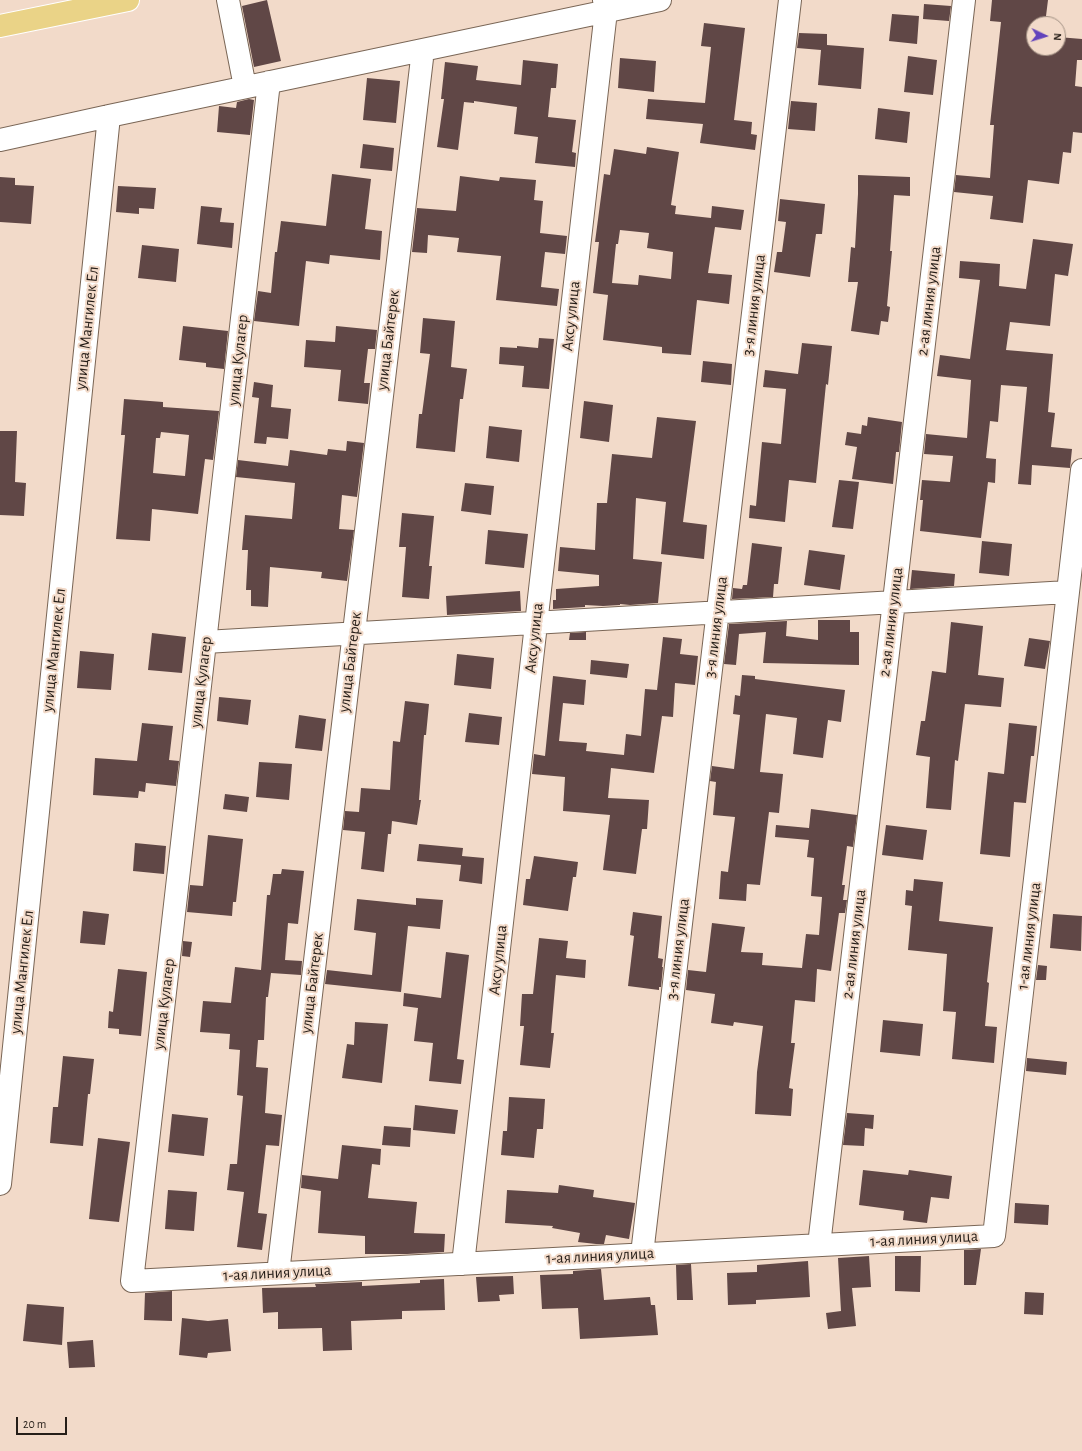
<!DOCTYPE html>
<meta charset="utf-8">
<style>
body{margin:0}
#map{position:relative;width:1082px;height:1451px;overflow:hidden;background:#f2dac9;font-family:"Alegreya Sans",sans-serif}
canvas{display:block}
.north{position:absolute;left:1026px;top:16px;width:40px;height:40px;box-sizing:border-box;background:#f2dac9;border:1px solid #a08f82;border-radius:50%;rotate:94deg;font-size:11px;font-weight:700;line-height:16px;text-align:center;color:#261e18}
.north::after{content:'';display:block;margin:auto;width:14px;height:18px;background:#6243bc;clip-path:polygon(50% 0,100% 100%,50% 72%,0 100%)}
.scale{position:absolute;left:16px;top:1417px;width:51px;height:18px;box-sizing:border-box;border:2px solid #261e18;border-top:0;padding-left:5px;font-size:12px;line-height:14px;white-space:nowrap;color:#261e18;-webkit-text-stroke:3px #f2dac9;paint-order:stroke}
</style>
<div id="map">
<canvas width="1082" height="1451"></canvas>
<div class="north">N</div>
<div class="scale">20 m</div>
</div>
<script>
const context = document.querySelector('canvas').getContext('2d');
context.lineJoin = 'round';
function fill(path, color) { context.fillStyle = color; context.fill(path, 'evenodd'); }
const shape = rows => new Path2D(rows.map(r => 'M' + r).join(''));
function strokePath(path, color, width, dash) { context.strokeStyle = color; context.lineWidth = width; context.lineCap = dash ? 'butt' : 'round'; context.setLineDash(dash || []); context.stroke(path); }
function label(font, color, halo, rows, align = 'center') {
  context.font = font + ' "Alegreya Sans",sans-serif'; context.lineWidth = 4; context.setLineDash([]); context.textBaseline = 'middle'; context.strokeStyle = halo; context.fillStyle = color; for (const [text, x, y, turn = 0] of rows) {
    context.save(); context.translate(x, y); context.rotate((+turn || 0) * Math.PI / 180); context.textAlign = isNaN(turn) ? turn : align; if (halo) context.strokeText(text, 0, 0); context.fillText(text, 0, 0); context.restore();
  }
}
fill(shape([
 [267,0,281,61,254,67,242,6],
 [992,0,1048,0,1045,24,1034,24,1034,48,1058,48,1058,37,1082,39,1082,60,1077,60,1075,86,1082,87,1082,133,1073,132,1071,153,1063,152,1059,184,1028,180,1023,223,990,219,993,196,954,192,956,175,990,178,994,125,990,125,1001,22,990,21],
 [924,4,951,6,949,21,923,19],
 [892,14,919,16,917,44,889,41],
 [704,23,745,28,734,120,752,122,751,134,757,135,755,150,700,143,703,124,646,119,648,99,705,103,711,47,701,46],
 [799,33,827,34,827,45,864,48,861,89,818,85,821,50,797,48],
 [908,56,937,60,933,95,904,92],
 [620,58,656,61,654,92,618,88],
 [523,60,558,64,556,88,551,88,548,117,576,120,572,152,576,153,575,167,535,163,538,137,514,134,517,107,474,101,474,103,464,102,458,150,437,147,444,99,441,99,445,62,478,66,476,80,521,85],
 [367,78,400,81,396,123,363,120],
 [249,99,254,100,250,135,217,132,219,106,236,108,237,102],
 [791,101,817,103,815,131,788,129],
 [878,108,910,112,907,143,875,139],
 [363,144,394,148,392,171,360,168],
 [647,147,679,152,671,205,676,206,675,214,711,218,712,206,744,210,741,230,715,227,708,273,732,275,729,304,697,300,691,355,662,353,662,347,603,340,608,295,593,293,599,242,595,242,604,174,610,175,614,149,646,154],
 [620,230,649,233,647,248,673,252,671,279,639,275,638,285,612,283,616,244,618,244],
 [332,174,371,179,365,229,382,231,380,260,330,255,329,264,306,261,299,326,254,321,258,291,271,293,275,252,277,252,281,221,326,226],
 [858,175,910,177,910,196,894,195,890,251,892,251,887,306,890,307,888,322,881,321,879,335,851,331,858,282,848,282,851,247,855,248,858,194],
 [460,176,499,181,500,177,536,180,534,200,543,201,540,233,567,236,565,254,545,252,541,287,559,289,557,306,496,300,501,256,457,252,459,238,428,235,427,253,412,252,417,208,456,211],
 [0,177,15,178,15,185,34,186,31,224,0,222],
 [118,186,156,188,154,209,139,208,139,214,116,212],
 [780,199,825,204,822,234,816,234,810,277,774,272,777,252,782,252,786,222,778,221],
 [201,206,222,208,220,222,234,223,232,248,197,244],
 [1033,239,1073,244,1068,276,1055,274,1050,326,1010,322,1006,350,1053,354,1048,412,1055,413,1051,447,1072,449,1070,468,1032,465,1031,485,1018,484,1027,387,1001,385,998,422,990,421,986,458,996,459,995,483,988,482,981,538,920,531,923,500,920,500,922,480,950,482,953,456,924,454,926,434,967,438,971,380,937,376,940,355,970,359,980,280,959,278,960,261,1000,264,999,286,1026,289],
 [142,245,179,249,176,282,138,278],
 [423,318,455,321,451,367,467,369,463,399,460,399,455,452,416,448,419,414,422,414,430,354,420,353],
 [183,326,228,331,224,369,206,367,206,363,179,360],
 [336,326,377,330,375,349,368,349,364,383,370,383,368,404,338,401,341,370,304,367,306,340,335,342],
 [539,338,554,339,549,389,522,387,524,366,499,364,500,347,517,348,517,346,538,348],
 [802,343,832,346,828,385,826,384,816,483,789,480,785,522,749,518,750,505,756,506,762,442,781,444,786,389,763,387,765,370,798,374],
 [703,361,732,364,731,385,701,382],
 [254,382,273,385,271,407,291,409,288,439,267,437,266,444,254,443,259,398,252,397],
 [124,399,163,402,163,407,219,411,213,460,205,459,198,514,152,509,150,541,116,539,125,435,121,435],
 [161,432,189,435,185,476,153,473,156,438,160,438],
 [584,401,613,405,609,442,580,438],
 [657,417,696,421,683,522,707,525,704,559,661,554,666,502,636,498,633,559,662,562,658,603,630,605,620,604,620,605,603,606,585,605,585,607,553,609,553,600,556,600,556,589,599,586,599,575,558,571,560,547,595,550,597,503,607,503,612,454,652,458],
 [868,417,902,422,899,452,896,452,893,484,852,479,857,447,845,445,847,432,861,434,862,425,867,426],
 [489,426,522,430,519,462,486,458],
 [0,431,17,431,15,482,26,483,24,516,0,515],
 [347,441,364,443,357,497,342,495,339,529,354,530,347,581,321,578,322,572,270,567,268,607,251,606,251,590,246,590,248,550,242,550,245,515,292,519,295,483,236,477,238,460,288,466,290,450,327,455,328,449,346,451],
 [839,480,859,482,853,529,832,527],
 [465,483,494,486,491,515,461,511],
 [402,513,434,516,429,566,432,566,429,599,402,597,406,547,399,547],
 [488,530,528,534,524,568,485,564],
 [982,541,1012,544,1009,576,979,573],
 [752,543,782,547,778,584,774,584,773,597,732,599,733,588,742,589,743,585,747,585],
 [809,550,845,555,840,590,804,585],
 [912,570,955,574,954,586,910,589],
 [520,591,521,611,447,615,446,596],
 [818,620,850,620,850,632,859,632,859,665,763,663,766,632,739,634,736,665,724,664,729,624,787,621,786,636,818,640],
 [951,622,983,626,978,675,1004,678,1001,707,965,704,958,761,955,760,951,810,926,808,930,757,916,755,921,721,925,721,932,671,946,673],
 [586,632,586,640,569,640,570,633],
 [152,633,186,637,182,673,148,670],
 [663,637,682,639,680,654,698,656,695,685,675,683,673,717,662,716,654,773,611,768,608,798,649,800,647,829,642,829,636,874,603,870,610,815,563,811,565,777,532,774,534,754,545,756,553,676,586,680,584,705,563,703,559,741,587,743,586,751,624,755,626,734,641,736,645,689,657,690],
 [1029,638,1050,641,1045,669,1024,666],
 [80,651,114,654,111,690,77,688],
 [457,654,494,658,491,689,454,685],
 [591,660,629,664,627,678,590,674],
 [742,675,755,676,755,679,845,690,841,722,828,720,823,758,793,754,797,718,766,714,760,772,783,774,779,813,769,812,760,885,747,884,746,901,719,899,721,871,728,872,735,817,713,815,716,782,710,781,712,766,734,769,740,715,733,714,735,695,740,696],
 [219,697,251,700,248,725,217,721],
 [405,701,429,704,426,735,424,735,419,800,421,800,417,825,392,821,391,834,388,834,384,872,361,869,365,832,343,830,345,811,359,812,361,788,390,790,393,741,400,742],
 [469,713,502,717,499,745,465,742],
 [299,715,326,719,322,751,295,748],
 [142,723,173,726,169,760,179,761,176,786,146,783,145,792,139,791,138,798,93,795,95,758,137,761],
 [1009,723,1037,726,1034,756,1031,756,1026,803,1014,802,1010,857,980,854,988,772,1004,774],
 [259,762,292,764,289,800,256,797],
 [225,794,249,797,247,812,223,809],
 [811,809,857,815,853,847,847,846,842,885,845,885,843,900,847,900,845,913,839,913,831,971,817,969,815,1002,795,1000,791,1043,795,1043,789,1088,793,1089,791,1116,755,1114,757,1072,763,1026,734,1022,733,1026,711,1023,715,994,686,990,688,970,706,972,712,923,745,927,741,952,763,953,762,965,802,968,806,934,819,935,822,897,811,896,814,858,807,857,809,840,775,837,776,825,809,828],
 [886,825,927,830,923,860,882,855],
 [208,835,243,839,236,902,233,902,232,916,187,912,190,885,203,886],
 [135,843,166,846,164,874,133,871],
 [419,844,463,848,462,856,484,858,482,884,459,881,461,865,417,861],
 [534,856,578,862,576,877,573,877,568,911,523,905,526,879,530,879],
 [282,869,304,871,298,924,288,923,285,960,302,961,301,975,271,973,268,997,266,997,264,1040,258,1040,256,1067,268,1068,265,1113,282,1115,279,1146,266,1145,258,1213,267,1214,262,1250,237,1247,244,1192,227,1190,230,1164,237,1164,243,1096,237,1095,240,1050,229,1049,230,1034,200,1032,203,1001,231,1003,235,967,261,970,267,895,270,895,273,874,281,874],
 [914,879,943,882,939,921,993,927,987,982,989,983,985,1026,997,1027,994,1063,952,1059,956,1012,943,1011,947,954,908,950,912,906,905,905,906,890,913,891],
 [416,898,443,900,440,929,408,926,401,992,325,984,327,970,372,975,376,933,354,930,357,899,416,905],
 [83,911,109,914,105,945,80,943],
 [633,912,662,916,658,958,663,959,662,967,663,967,661,987,659,987,659,990,628,986,634,936,630,935],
 [1053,914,1082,916,1081,951,1050,948],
 [539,938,568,941,566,958,586,960,585,978,556,975,551,1033,554,1033,550,1068,520,1065,524,1026,520,1026,522,994,533,994],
 [183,941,192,942,190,957,182,956],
 [446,952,469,955,457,1059,464,1060,461,1084,429,1081,433,1043,414,1041,418,1008,403,1006,404,993,441,998],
 [1038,965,1047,966,1046,980,1036,980],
 [118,969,147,972,141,1036,119,1034,119,1029,108,1028,109,1011,113,1012],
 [883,1020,923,1024,920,1056,880,1052],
 [355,1022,388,1024,382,1083,342,1078,347,1044,354,1045],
 [63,1056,94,1059,90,1094,88,1094,83,1146,50,1143,53,1107,58,1107],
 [1027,1058,1067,1062,1066,1075,1026,1071],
 [509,1097,545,1099,543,1129,537,1129,534,1158,501,1155,503,1131,507,1131],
 [415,1105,458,1110,455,1134,413,1130],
 [847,1113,874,1115,873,1129,865,1128,864,1146,843,1145],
 [172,1114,208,1118,204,1156,168,1152],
 [384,1126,411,1128,410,1147,382,1145],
 [98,1138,130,1142,119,1222,89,1219],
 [342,1145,381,1149,380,1165,372,1164,368,1198,417,1202,414,1233,445,1234,444,1252,407,1254,365,1254,365,1236,318,1233,321,1191,301,1188,302,1175,338,1179],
 [863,1170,908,1175,909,1170,952,1176,949,1199,931,1197,927,1223,903,1220,904,1211,859,1205],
 [559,1185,594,1190,593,1197,635,1203,629,1239,606,1235,604,1244,596,1244,578,1242,580,1233,552,1228,553,1226,505,1223,507,1190,558,1193],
 [168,1190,197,1192,194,1231,165,1229],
 [1015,1203,1049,1205,1048,1225,1014,1223],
 [981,1249,976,1285,964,1285,964,1250],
 [869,1256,871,1287,852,1288,856,1326,828,1329,826,1313,841,1311,838,1258],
 [895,1256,921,1256,920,1292,895,1291],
 [808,1261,810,1297,756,1300,756,1304,728,1305,727,1273,757,1272,757,1265],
 [691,1264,693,1300,677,1300,676,1265],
 [601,1269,604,1300,650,1297,651,1305,655,1305,658,1335,580,1339,578,1308,542,1309,540,1275,573,1274,573,1271],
 [513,1276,514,1294,499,1295,500,1301,478,1302,476,1277],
 [444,1279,445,1310,402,1311,402,1319,351,1321,352,1350,323,1351,322,1328,278,1329,278,1312,263,1313,262,1288,316,1287,315,1284,362,1282,362,1286,420,1283,420,1280],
 [172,1291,172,1321,144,1320,145,1293],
 [1025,1292,1044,1293,1043,1315,1024,1314],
 [27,1304,64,1307,62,1345,23,1341],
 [182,1318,208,1321,228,1319,231,1351,208,1353,207,1358,179,1355],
 [93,1340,95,1367,69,1368,67,1342]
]), '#604746');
const minor = shape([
 [228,0,245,87],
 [269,82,132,1281,994,1236,1082,470],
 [0,140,109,116,660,0],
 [205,642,1068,592],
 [0,1184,109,116],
 [819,1245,964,0],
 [642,1254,790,0],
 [463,1264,606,11,604,0],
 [278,1273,423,50]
]);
const major = shape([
 [0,26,128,0]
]);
strokePath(minor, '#7a6656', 24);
strokePath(major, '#fff', 24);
strokePath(minor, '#fff', 22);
strokePath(major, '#ead387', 22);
label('16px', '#261e18', '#f2dac9', [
 ["2-ая линия улица",929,301,-83],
 ["3-я линия улица",754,305,-83],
 ["Аксу улица",571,316,-84],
 ["улица Мангилек Ел",87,328,-84],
 ["улица Байтерек",388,340,-83],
 ["улица Кулагер",238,360,-84],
 ["2-ая линия улица",891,622,-83],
 ["3-я линия улица",716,627,-83],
 ["Аксу улица",534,638,-84],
 ["улица Мангилек Ел",54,650,-84],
 ["улица Байтерек",350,662,-83],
 ["улица Кулагер",201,682,-83],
 ["1-ая линия улица",1029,936,-83],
 ["2-ая линия улица",854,944,-83],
 ["3-я линия улица",678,949,-83],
 ["Аксу улица",498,960,-84],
 ["улица Мангилек Ел",22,972,-84],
 ["улица Байтерек",312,983,-83],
 ["улица Кулагер",164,1004,-83],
 ["1-ая линия улица",924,1239,-3],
 ["1-ая линия улица",600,1256,-3],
 ["1-ая линия улица",277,1273,-3]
]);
</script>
